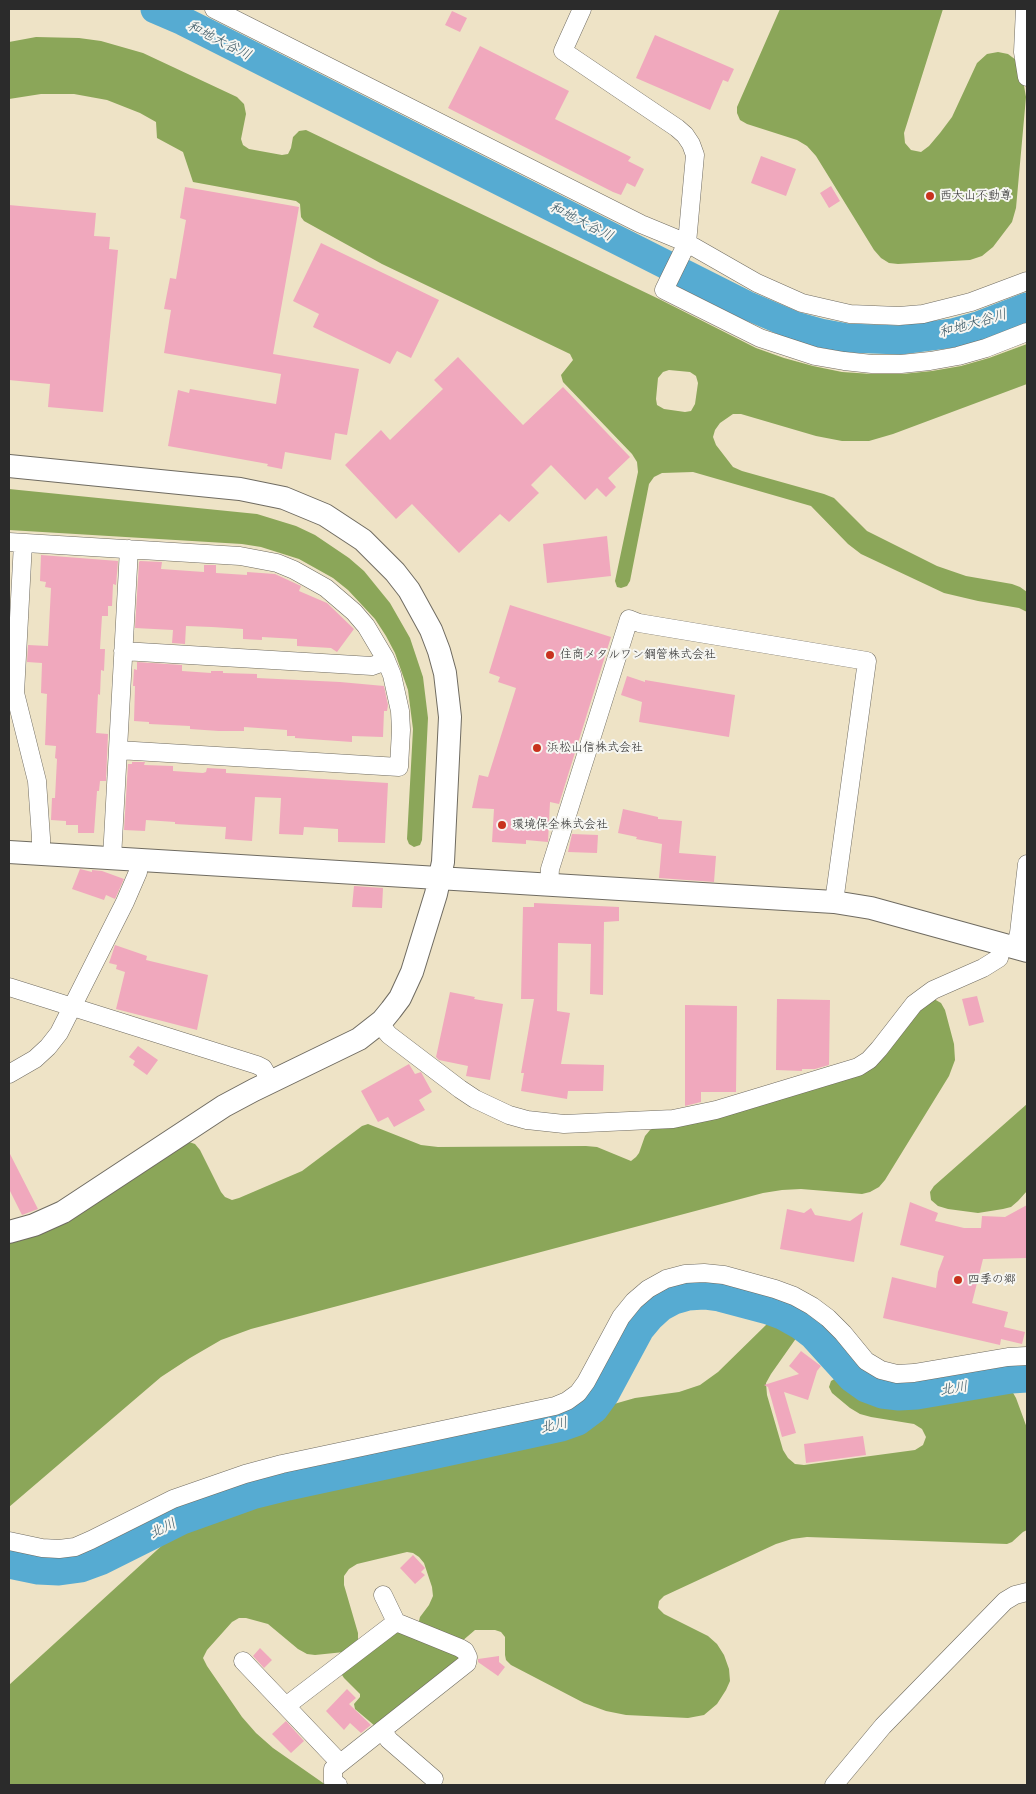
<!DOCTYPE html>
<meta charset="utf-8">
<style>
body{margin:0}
#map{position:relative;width:1036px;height:1794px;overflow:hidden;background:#eee3c6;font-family:Pangolin,sans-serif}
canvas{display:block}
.frame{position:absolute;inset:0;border:10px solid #2b2b2b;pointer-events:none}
</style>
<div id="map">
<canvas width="1036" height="1794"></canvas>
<div class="frame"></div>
</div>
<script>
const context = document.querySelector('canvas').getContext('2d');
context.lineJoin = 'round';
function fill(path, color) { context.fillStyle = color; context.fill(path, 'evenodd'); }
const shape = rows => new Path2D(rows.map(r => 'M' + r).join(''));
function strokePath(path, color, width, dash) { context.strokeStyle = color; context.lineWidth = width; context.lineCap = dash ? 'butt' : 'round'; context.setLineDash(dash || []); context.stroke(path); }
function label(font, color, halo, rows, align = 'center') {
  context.font = font + ' Pangolin,"Klee One",sans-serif'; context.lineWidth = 4; context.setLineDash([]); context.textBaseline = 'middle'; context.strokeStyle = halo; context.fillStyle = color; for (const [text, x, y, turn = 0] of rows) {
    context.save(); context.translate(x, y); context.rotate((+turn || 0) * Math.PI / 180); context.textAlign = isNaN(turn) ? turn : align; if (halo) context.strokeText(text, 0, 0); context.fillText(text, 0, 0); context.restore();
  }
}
fill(shape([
 [780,9,943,9,904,133,905,143,911,150,921,152,929,146,940,133,952,117,977,63,987,54,998,52,1008,54,1016,60,1021,69,1026,97,1016,208,1012,222,993,247,982,256,970,260,898,264,889,263,881,258,874,250,816,156,807,146,797,140,747,124,740,120,737,113,737,107],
 [36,37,79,38,101,41,143,53,237,97,244,104,246,114,241,139,243,145,249,149,282,155,288,154,291,148,293,137,299,131,306,130,659,299,756,348,784,358,813,366,842,372,872,374,902,374,932,371,961,366,989,358,1027,344,1027,384,893,434,869,441,842,441,816,436,741,414,733,414,720,423,715,430,713,437,716,445,733,467,742,471,824,494,834,498,867,531,937,566,966,576,1012,584,1020,587,1027,592,1027,612,1019,608,978,601,944,593,861,554,848,544,811,506,693,472,662,473,654,477,649,484,630,581,627,586,621,588,617,587,615,581,638,472,637,462,632,454,563,382,561,375,573,360,570,354,382,264,304,221,301,217,300,204,296,201,193,182,183,152,157,138,156,122,140,113,107,100,74,94,41,94,9,99,9,42],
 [669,370,690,372,696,376,698,383,695,404,691,411,685,412,664,409,657,405,656,399,658,378,663,372],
 [9,489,257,514,296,526,315,535,349,558,364,571,390,603,410,638,423,677,428,718,422,840,420,845,414,847,409,844,407,839,413,729,408,690,395,653,386,636,375,619,348,590,333,578,299,559,261,547,242,544,9,530],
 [934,999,941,1003,945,1010,954,1044,955,1060,949,1076,885,1180,879,1187,870,1192,862,1194,801,1189,782,1190,763,1193,251,1329,221,1340,190,1358,161,1377,9,1507,9,1241,189,1142,195,1144,200,1150,221,1192,225,1197,232,1200,239,1198,302,1171,362,1126,368,1124,421,1145,438,1147,586,1146,597,1147,631,1161,636,1157,639,1153,645,1136,650,1130,656,1127,848,1079,911,1017],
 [1027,1104,1027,1191,1018,1201,1011,1207,1003,1209,978,1213,948,1209,938,1206,931,1200,930,1192,934,1186],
 [775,1321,783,1322,790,1326,796,1331,797,1337,771,1374,766,1383,767,1395,783,1450,788,1458,795,1464,804,1465,915,1450,923,1445,926,1437,922,1429,914,1424,871,1417,860,1414,850,1408,832,1393,829,1387,831,1381,836,1378,841,1379,863,1393,881,1400,899,1402,1007,1387,1012,1391,1016,1398,1027,1428,1027,1530,1023,1532,1012,1542,1007,1544,807,1537,792,1539,776,1544,664,1596,659,1601,658,1608,664,1614,708,1636,717,1644,724,1655,729,1669,730,1681,726,1690,717,1704,704,1715,688,1718,626,1715,606,1711,584,1703,511,1665,506,1660,505,1655,505,1637,501,1632,495,1630,475,1630,461,1642,420,1626,419,1621,420,1617,429,1605,433,1596,432,1587,424,1563,419,1557,413,1553,407,1552,357,1564,349,1569,344,1576,344,1585,358,1633,358,1640,344,1652,315,1655,307,1654,298,1649,268,1624,246,1618,239,1618,232,1622,207,1650,203,1658,207,1666,242,1717,256,1733,273,1748,326,1785,9,1785,9,1685,168,1540,186,1527,218,1512,289,1491,563,1433,581,1426,594,1416,614,1404,635,1398,679,1392,700,1385,718,1372,767,1324],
 [395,1631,463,1657,375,1726,355,1709,354,1704,360,1697,360,1694,344,1678,342,1675,342,1671]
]), '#8ba659');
strokePath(shape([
 [155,9,183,21,746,305,795,326,820,333,847,338,900,340,953,333,978,326,1027,307],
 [9,1564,38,1570,59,1571,81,1568,100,1561,182,1520,252,1495,288,1486,561,1427,578,1421,594,1409,605,1394,640,1329,650,1317,661,1307,674,1300,688,1296,704,1295,719,1297,768,1310,784,1316,800,1325,813,1335,852,1378,866,1388,882,1394,899,1396,917,1395,1011,1379,1027,1378]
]), '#56abd2', 29);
fill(shape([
 [452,11,467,18,460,32,445,25],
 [655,35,734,69,728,82,723,80,710,110,636,78],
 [480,46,569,91,555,119,631,157,628,161,644,169,635,187,627,183,621,195,613,192,448,108],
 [761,156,796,169,786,196,751,183],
 [831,186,840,201,829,208,820,193],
 [185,187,299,207,273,354,359,369,347,435,335,433,331,460,285,452,282,469,267,466,268,464,168,446,178,390,189,393,190,389,276,404,281,374,164,353,171,310,164,309,170,278,176,279,186,220,180,218],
 [9,205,96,213,94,236,110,237,109,249,118,250,103,412,48,407,50,384,9,380],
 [321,243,439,300,411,358,397,351,390,364,313,327,319,314,293,301],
 [458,357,523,425,563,387,630,457,608,478,616,487,606,497,597,488,585,500,551,465,531,485,539,493,509,522,500,514,459,553,412,504,396,519,345,465,381,430,390,440,443,389,434,380],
 [607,536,611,576,547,583,543,544],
 [41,555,118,561,116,585,113,584,112,606,108,606,108,616,102,616,100,649,105,649,104,671,101,670,100,695,98,694,96,733,108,734,106,781,100,781,99,791,97,791,94,833,78,833,78,825,66,825,66,821,51,820,52,798,55,798,57,759,55,758,56,746,45,745,47,694,41,693,42,663,27,662,28,645,48,646,51,588,45,587,46,582,40,581],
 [140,561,162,562,161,569,204,572,204,565,216,565,216,573,247,575,247,572,275,574,301,586,299,591,327,603,354,629,337,652,331,648,297,646,297,639,262,637,262,640,243,639,243,629,212,627,186,626,185,644,172,643,173,630,135,628,139,562],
 [510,605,611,637,559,804,550,802,548,842,526,840,526,844,492,842,494,809,472,808,479,775,488,777,516,688,498,682,500,677,489,673],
 [137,662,182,665,182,671,211,673,211,671,223,671,223,673,257,674,257,678,340,682,384,686,388,705,387,711,384,711,383,737,352,736,352,742,295,738,295,736,287,736,287,730,244,727,244,731,219,731,190,729,190,726,149,724,149,722,134,721,135,686,133,686,134,669,137,670],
 [627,676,645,682,645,680,735,695,729,737,639,722,642,702,621,695],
 [132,762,145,762,144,765,173,766,173,771,203,773,206,772,207,768,226,769,226,773,388,783,385,843,338,842,338,829,304,827,303,835,279,834,281,798,255,797,252,841,225,839,226,827,175,824,175,822,146,820,145,831,124,830,128,764,132,764],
 [623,809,658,817,658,819,682,821,679,853,716,856,714,882,659,878,662,844,636,839,637,837,618,833],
 [572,834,598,835,597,853,568,852],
 [80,869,92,872,92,870,102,871,124,879,115,899,106,895,104,900,72,889],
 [354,886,383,888,382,908,352,907],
 [534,903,619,907,619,921,604,922,603,995,590,994,591,944,558,943,557,1011,570,1013,561,1064,604,1065,603,1091,568,1091,567,1099,521,1091,524,1073,521,1073,534,999,521,999,523,907,534,907],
 [115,945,147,956,146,960,208,975,197,1030,116,1009,125,972,116,969,117,965,109,963],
 [450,992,475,997,474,999,503,1004,490,1080,466,1076,468,1066,439,1060,436,1057],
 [977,996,984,1022,969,1026,962,999],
 [777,999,830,1000,829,1065,815,1069,802,1069,802,1071,776,1070],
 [685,1005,737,1006,736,1092,701,1092,701,1102,685,1106],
 [138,1046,158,1060,147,1075,133,1065,135,1061,129,1057],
 [409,1064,415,1074,421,1072,432,1092,419,1100,425,1110,394,1127,388,1117,378,1122,361,1091],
 [9,1152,38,1209,22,1215,9,1189],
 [910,1202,938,1213,935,1221,964,1228,981,1228,982,1216,1005,1217,1027,1205,1027,1258,983,1259,972,1303,1008,1312,1004,1327,1025,1332,1022,1344,1001,1339,1000,1345,883,1318,892,1277,936,1288,938,1272,944,1256,900,1245],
 [811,1208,815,1215,850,1221,863,1212,854,1262,780,1249,787,1209,804,1213],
 [801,1351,821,1366,817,1371,808,1400,784,1392,796,1433,782,1437,768,1387,764,1385,799,1374,789,1366],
 [863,1436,866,1455,806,1463,804,1444],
 [413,1555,425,1568,421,1572,425,1575,415,1584,400,1568],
 [260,1648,272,1660,264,1668,253,1656],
 [499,1656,499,1662,505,1667,498,1676,478,1662,478,1659],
 [347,1689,356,1698,349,1704,371,1725,361,1733,350,1723,344,1730,326,1711],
 [286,1721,304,1741,291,1753,272,1734]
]), '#f0a8bd');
const minor = shape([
 [214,9,641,224,687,243,757,283,802,303,850,314,899,316,923,314,971,302,1027,281],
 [582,9,563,51,677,128,685,135,691,144,695,155,687,243,664,290,760,338,815,356,844,361,872,364,901,364,930,361,958,356,986,348,1027,332],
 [1025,9,1023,52,1027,77],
 [9,542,240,556,277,563,294,570,326,588,354,612,366,626,385,658,392,675,400,711,401,730,399,767,118,750],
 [23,543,15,693,37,781,41,838,41,854],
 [123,651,372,666,386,661],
 [112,858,129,549],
 [549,885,550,869,629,619,639,623,867,661,834,902],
 [1015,948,1019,933,1027,864],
 [9,987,257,1065,263,1068,271,1082],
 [379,1023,389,1035,460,1089,475,1099,509,1115,527,1120,564,1124,673,1119,716,1110,858,1067,869,1060,879,1049,914,1004,933,990,983,968,999,958,1002,944],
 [9,1074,35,1059,48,1047,59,1033,125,902,138,872,138,860],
 [9,1541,42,1548,59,1549,75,1547,91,1540,173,1499,245,1474,282,1464,555,1406,567,1401,578,1393,586,1382,621,1317,634,1301,648,1289,666,1279,685,1274,704,1273,724,1275,775,1289,794,1296,812,1306,828,1318,843,1333,866,1361,881,1370,897,1374,914,1373,1008,1357,1027,1356],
 [243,1661,340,1763],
 [286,1706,396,1622],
 [382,1730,389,1740,434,1779],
 [338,1785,333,1782,333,1769,467,1663,468,1657,465,1651,460,1648,396,1622,383,1595],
 [834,1785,883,1726,1005,1601,1015,1595,1027,1592]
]);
const tertiary = shape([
 [9,466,240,489,284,498,325,515,363,540,395,572,409,590,431,630,439,651,445,673,450,717,443,862,436,894,412,972,400,998,391,1010,382,1021,359,1039,254,1090,224,1106,63,1212,34,1225,9,1232],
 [9,852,834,902,871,908,1027,951]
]);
strokePath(minor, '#6f6b61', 19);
strokePath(tertiary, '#6f6b61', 24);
strokePath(minor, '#fff', 18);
strokePath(tertiary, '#fff', 22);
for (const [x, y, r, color] of [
 [930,196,5,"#c8321e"],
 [550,655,5,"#c8321e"],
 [537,748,5,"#c8321e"],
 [502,825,5,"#c8321e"],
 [958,1280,5,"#c8321e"]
]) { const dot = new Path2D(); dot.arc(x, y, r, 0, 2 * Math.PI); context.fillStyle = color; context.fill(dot); strokePath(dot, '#f6f6f2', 2); }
label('12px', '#2b2b2b', '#f6f6f2', [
 ["西大山不動尊",940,196],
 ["住商メタルワン鋼管株式会社",560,655],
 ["浜松山信株式会社",547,748],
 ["環境保全株式会社",512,825],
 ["四季の郷",968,1280]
], 'left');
label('italic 14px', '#3a5865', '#f6f6f2', [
 ["和地大谷川",219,41,27],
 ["和地大谷川",581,222,27],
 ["和地大谷川",973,324,-16],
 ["北川",954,1389,-8],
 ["北川",554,1426,-13],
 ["北川",163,1529,-26]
]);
</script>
